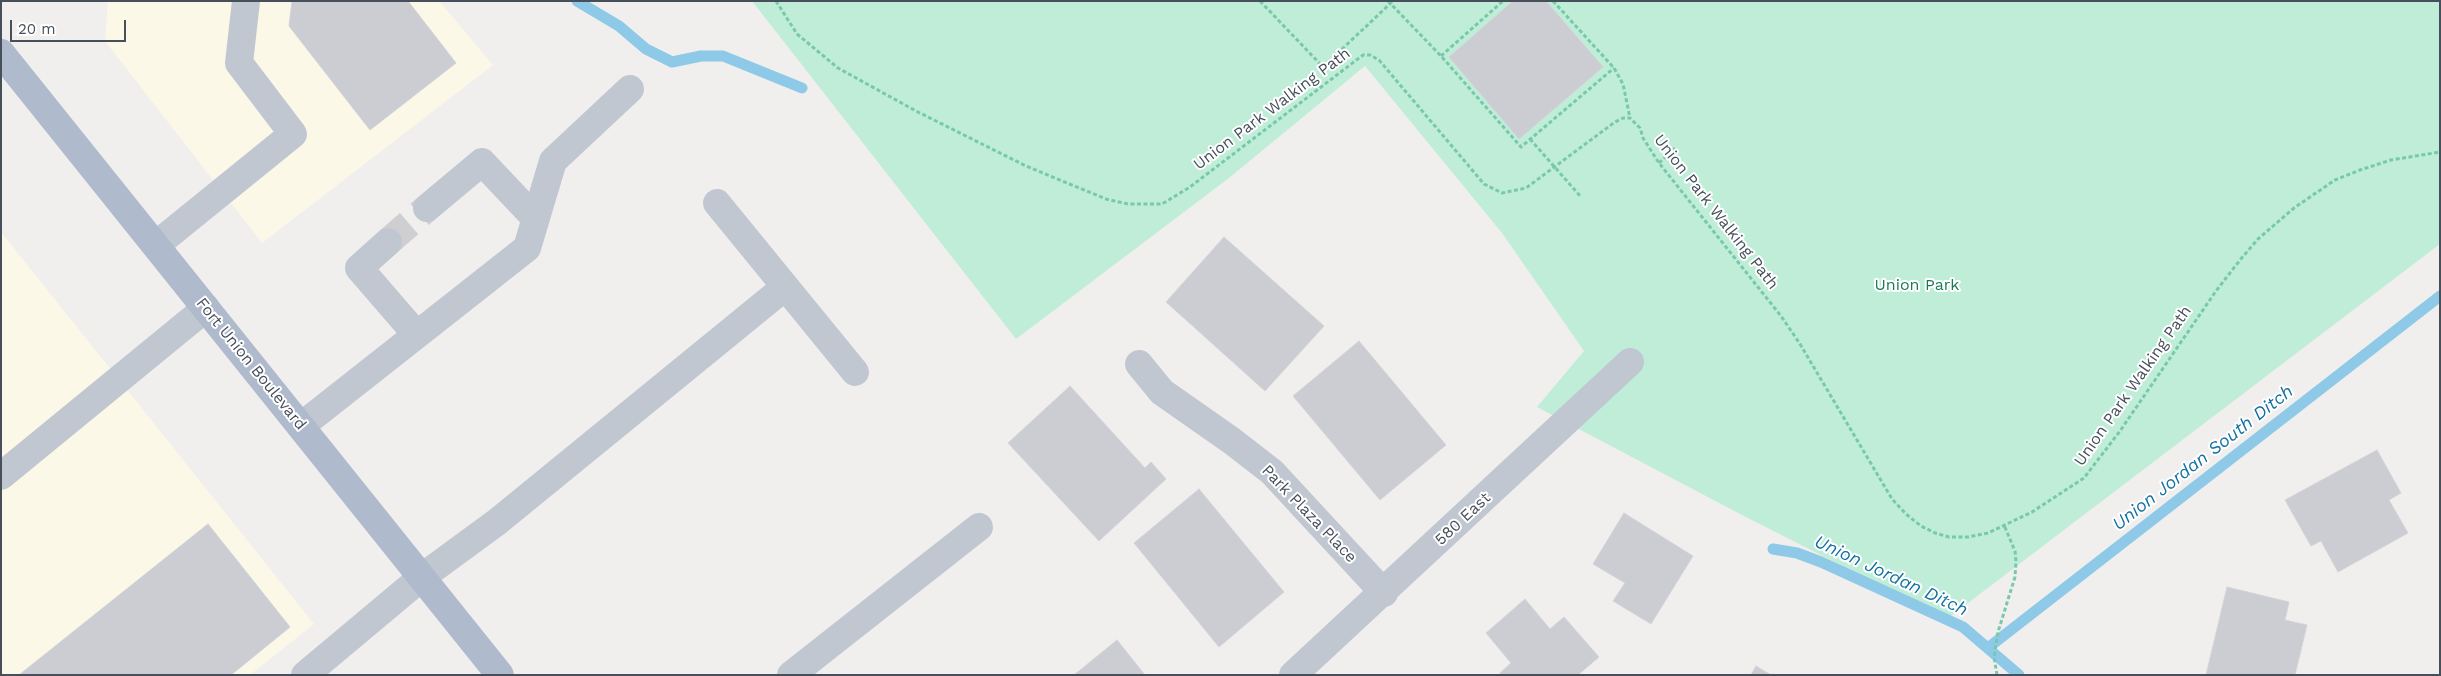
<!DOCTYPE html>
<style>
body{margin:0}
#map{position:relative;width:2441px;height:676px;overflow:hidden;background:#f1efee;font-family:"Work Sans",sans-serif}
canvas{display:block}
.frame{position:absolute;inset:0;border:2px solid #474f5b;pointer-events:none}
.scale{position:absolute;left:10px;top:20px;width:116px;height:22px;box-sizing:border-box;border:2px solid #474f5b;border-top:0;padding-left:6px;font-size:15px;line-height:18px;white-space:nowrap;color:#474f5b;-webkit-text-stroke:4px #fff;paint-order:stroke}
</style>
<div id="map">
<canvas width="2441" height="676"></canvas>
<div class="frame"></div>
<div class="scale">20 m</div>
</div>
<script>
const context = document.querySelector('canvas').getContext('2d');
context.lineJoin = 'round';
function fill(path, color) { context.fillStyle = color; context.fill(path, 'evenodd'); }
const shape = rows => new Path2D(rows.map(r => 'M' + r).join(''));
function strokePath(path, color, width, dash) { context.strokeStyle = color; context.lineWidth = width; context.lineCap = dash ? 'butt' : 'round'; context.setLineDash(dash || []); context.stroke(path); }
function label(font, color, halo, rows, align = 'center') {
  context.font = font + ' "Work Sans",sans-serif'; context.lineWidth = 4; context.setLineDash([]); context.textBaseline = 'middle'; context.strokeStyle = halo; context.fillStyle = color; for (const [text, x, y, turn = 0] of rows) {
    context.save(); context.translate(x, y); context.rotate((+turn || 0) * Math.PI / 180); context.textAlign = isNaN(turn) ? turn : align; if (halo) context.strokeText(text, 0, 0); context.fillText(text, 0, 0); context.restore();
  }
}
fill(shape([
 [108,1,439,1,493,65,262,243,105,41],
 [1,232,314,624,250,675,1,675]
]), '#fbf8e8');
fill(shape([
 [752,1,2440,1,2440,244,1947,619,1740,514,1537,407,1584,351,1502,233,1365,66,1229,178,1016,339]
]), '#bfedd7');
strokePath(shape([
 [577,1,619,26,646,49,672,62,701,56,723,56,802,88],
 [1773,549,1797,553,1821,562,1963,627,2019,675],
 [1989,647,2440,296]
]), '#8ec9e8', 11);
const building = shape([
 [292,1,408,1,456,63,370,130,289,26,292,1],
 [1513,1,1546,1,1603,67,1519,139,1449,57,1513,1],
 [1224,237,1324,326,1265,391,1166,302,1224,237],
 [1359,341,1446,445,1380,500,1293,396,1359,341],
 [1070,386,1145,468,1151,462,1166,479,1099,541,1008,443,1070,386],
 [2377,450,2401,493,2389,500,2408,533,2338,572,2321,541,2311,546,2285,500,2377,450],
 [1199,489,1284,592,1219,647,1134,543,1199,489],
 [1624,513,1693,556,1651,624,1613,601,1625,583,1593,564,1624,513],
 [208,524,290,627,231,675,19,675,208,524],
 [2227,587,2289,602,2285,620,2307,625,2295,675,2206,675,2227,587],
 [1525,599,1550,629,1564,617,1599,657,1578,675,1501,675,1500,673,1511,663,1486,633,1525,599],
 [1117,640,1145,675,1074,675,1117,640],
 [1756,666,1771,675,1751,675,1756,666]
]);
fill(building, '#cbcdd3');
strokePath(building, '#d3d4da', 1);
strokePath(shape([
 [388,242,427,208]
]), '#cfcfd1', 28, [28, 14]);
strokePath(shape([
 [776,1,797,34,838,68,916,111,1026,166,1106,199,1128,204,1162,204,1190,187,1363,55,1370,55,1379,60,1484,184,1502,193,1526,188,1615,122,1623,118,1630,118,1640,128,1643,138,1659,163,1781,316,1800,344,1892,499,1906,514,1921,526,1935,533,1949,537,1968,537,1988,533,2032,512,2084,478,2120,431,2216,291,2240,260,2258,239,2294,208,2335,180,2360,170,2391,160,2440,152],
 [1260,1,1323,67,1393,1],
 [1388,1,1441,56,1521,147,1614,68],
 [1553,1,1614,68,1623,84,1630,118],
 [1441,56,1503,1],
 [1530,139,1581,197],
 [1659,163,1675,148],
 [1997,675,1994,657,1998,632,2015,577,2016,562,2015,551,2004,525]
]), '#78c9ac', 3, [4, 2.5]);
strokePath(shape([
 [717,203,855,372],
 [427,208,482,162,535,218],
 [388,242,359,268,416,334],
 [156,245,293,134,239,63,246,1],
 [1139,364,1162,392,1232,441,1272,472,1384,593],
 [301,426,527,248,553,161,630,89],
 [1,476,206,308],
 [305,675,422,577,497,522,785,287],
 [791,675,979,527],
 [1293,675,1630,362]
]), '#c0c7d0', 28);
strokePath(shape([
 [1,53,500,675]
]), '#afbacc', 28);
label('16px', '#474f5b', '#fff', [
 ["Union Park Walking Path",1272,109,-37],
 ["Union Park Walking Path",1716,212,52],
 ["Fort Union Boulevard",251,364,51],
 ["Union Park Walking Path",2133,386,-55],
 ["Park Plaza Place",1309,514,46],
 ["580 East",1463,519,-43]
]);
label('16px', '#1b7957', '#fff', [
 ["Union Park",1917,285]
]);
label('italic 18px', '#1371a2', '#fff', [
 ["Union Jordan South Ditch",2203,458,-38],
 ["Union Jordan Ditch",1891,576,25]
]);
</script>
